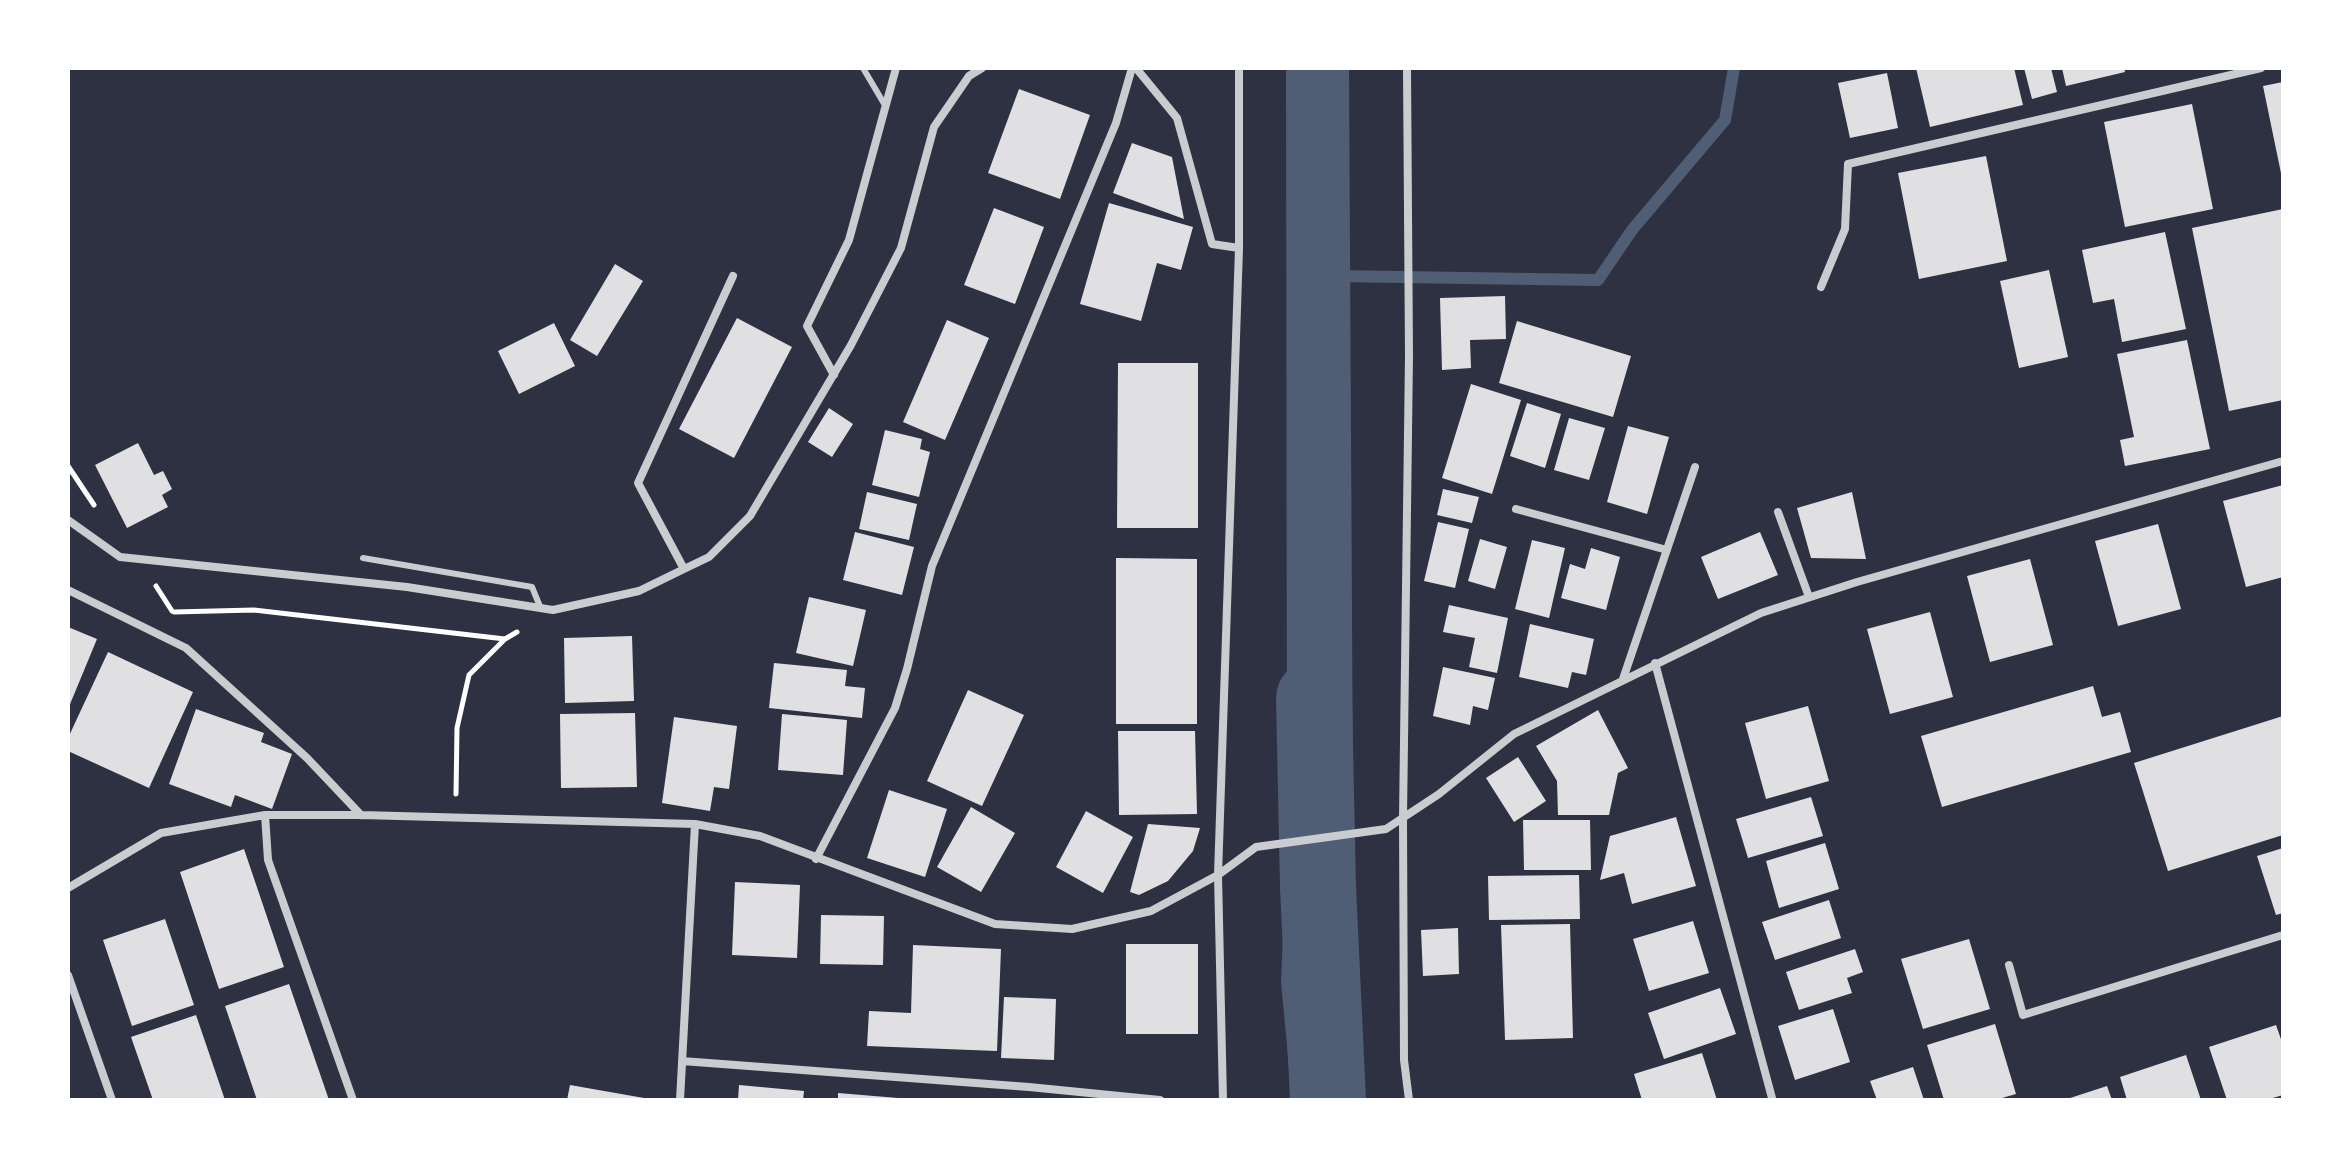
<!DOCTYPE html>
<style>
body{margin:0}
#map{position:relative;width:2351px;height:1168px;overflow:hidden;background:#2d3142;font-family:"Noto Serif",serif}
canvas{display:block}
.frame{position:absolute;inset:0;border:70px solid #fff;pointer-events:none}
</style>
<div id="map">
<canvas width="2351" height="1168"></canvas>
<div class="frame"></div>
</div>
<script>
const context = document.querySelector('canvas').getContext('2d');
context.lineJoin = 'round';
function fill(path, color) { context.fillStyle = color; context.fill(path, 'evenodd'); }
const shape = rows => new Path2D(rows.map(r => 'M' + r).join(''));
function strokePath(path, color, width, dash) { context.strokeStyle = color; context.lineWidth = width; context.lineCap = dash ? 'butt' : 'round'; context.setLineDash(dash || []); context.stroke(path); }
fill(shape([
 [1286,68,1349,68,1353,794,1287,809],
 [1344,869,1354,1100,1292,1100,1281,982,1285,885]
]), '#4f5d75');
strokePath(shape([
 [1334,276,1598,280,1632,230,1725,120,1734,68]
]), '#4f5d75', 12);
strokePath(shape([
 [1314,698,1318,887,1328,1100]
]), '#4f5d75', 76);
fill(shape([
 [1916,68,2014,68,2023,105,1930,127],
 [2024,68,2051,68,2057,92,2032,99],
 [2062,68,2124,68,2125,72,2066,86],
 [1887,73,1898,128,1850,138,1838,83],
 [2283,82,2283,178,2282,178,2263,86],
 [1019,89,1090,115,1060,199,988,173],
 [2192,104,2213,209,2125,227,2104,122],
 [1132,143,1172,157,1184,219,1113,193],
 [1986,156,2007,261,1919,279,1898,173],
 [1109,203,1193,227,1181,270,1157,263,1141,321,1080,304],
 [994,208,1044,227,1015,304,964,285],
 [2283,209,2283,400,2229,411,2192,228],
 [2165,232,2186,329,2122,342,2114,299,2093,303,2082,250],
 [615,264,643,281,597,356,570,340],
 [2049,270,2068,357,2019,368,2000,281],
 [1505,296,1506,339,1470,340,1471,368,1442,370,1440,298],
 [737,318,792,347,734,458,679,429],
 [947,320,989,338,945,440,903,422],
 [1517,321,1631,356,1613,417,1499,383],
 [554,323,575,366,519,394,498,351],
 [2187,340,2210,449,2125,466,2120,440,2134,437,2117,354],
 [1118,363,1198,363,1198,528,1117,528],
 [1471,384,1521,400,1492,494,1442,478],
 [1527,403,1561,414,1545,468,1510,456],
 [829,408,853,424,832,457,808,442],
 [1569,418,1605,428,1589,480,1554,470],
 [1628,426,1669,437,1647,514,1607,502],
 [885,430,922,439,920,449,930,452,919,497,872,485],
 [138,443,154,475,163,471,172,489,162,495,168,507,127,528,95,465],
 [2283,485,2283,577,2246,587,2223,501],
 [1443,489,1479,497,1472,523,1437,515],
 [867,492,917,504,909,540,859,529],
 [1852,492,1866,559,1811,558,1797,508],
 [1438,522,1469,529,1455,588,1424,581],
 [2158,524,2181,609,2118,626,2095,541],
 [855,532,914,547,902,595,843,580],
 [1760,532,1778,575,1718,599,1701,557],
 [1480,539,1507,547,1495,589,1468,581],
 [1532,540,1565,548,1549,618,1515,609],
 [1591,548,1620,557,1606,610,1561,598,1570,564,1585,569],
 [1116,558,1197,559,1197,724,1116,724],
 [2030,559,2053,645,1990,662,1967,576],
 [809,597,866,610,853,666,796,653],
 [1449,605,1508,618,1497,673,1469,667,1475,638,1443,632],
 [1930,612,1953,697,1890,714,1867,629],
 [1530,624,1594,639,1586,675,1572,672,1568,688,1519,677],
 [68,627,97,639,68,709],
 [632,636,634,701,565,703,564,638],
 [108,652,193,692,149,788,68,751,68,738],
 [774,663,847,670,845,686,865,688,862,718,769,708],
 [1443,667,1495,678,1488,710,1473,706,1470,725,1433,716],
 [2093,686,2102,717,2120,712,2131,752,1942,807,1921,736],
 [968,690,1024,715,982,806,927,781],
 [1808,706,1829,781,1766,799,1745,723],
 [196,709,264,733,261,742,292,754,272,809,235,795,231,807,169,784],
 [1598,710,1628,768,1618,773,1609,815,1558,815,1557,781,1536,746],
 [635,713,637,787,561,788,560,714],
 [782,714,847,720,843,775,778,770],
 [2283,716,2283,835,2168,871,2134,763],
 [674,717,737,726,729,789,714,787,710,811,662,803],
 [1118,731,1195,731,1197,814,1119,815],
 [1518,757,1546,801,1514,822,1486,778],
 [889,790,947,809,925,877,867,858],
 [1811,797,1823,836,1748,858,1736,819],
 [971,807,1015,833,981,892,937,867],
 [1086,811,1133,837,1103,893,1056,867],
 [1676,817,1696,886,1632,904,1624,873,1600,880,1610,836],
 [1523,820,1590,820,1591,870,1524,870],
 [1148,824,1200,828,1193,851,1168,881,1139,895,1130,892],
 [1825,843,1839,889,1779,908,1766,861],
 [2283,848,2283,913,2276,915,2257,856],
 [244,849,284,967,219,989,180,872],
 [1579,875,1580,919,1489,920,1488,876],
 [735,882,800,885,797,958,732,955],
 [1829,900,1841,938,1775,960,1762,922],
 [821,915,884,916,883,965,820,964],
 [165,919,194,1005,132,1026,103,940],
 [1693,921,1709,973,1649,991,1633,939],
 [1570,924,1573,1038,1505,1040,1501,925],
 [1458,928,1459,974,1423,976,1421,930],
 [1969,939,1990,1009,1923,1029,1901,959],
 [1126,944,1198,944,1198,1034,1126,1034],
 [913,945,1001,949,997,1051,867,1046,869,1011,911,1013],
 [1855,949,1863,972,1847,978,1852,993,1799,1010,1786,972],
 [289,984,329,1100,257,1100,225,1006],
 [1720,988,1736,1034,1664,1059,1648,1013],
 [1004,997,1056,999,1054,1060,1001,1058],
 [1833,1009,1850,1062,1795,1080,1778,1026],
 [196,1015,225,1100,153,1100,131,1037],
 [1995,1024,2016,1094,1995,1100,1944,1100,1927,1045],
 [2276,1025,2283,1045,2283,1095,2266,1100,2227,1100,2209,1047],
 [1702,1053,1717,1100,1642,1100,1634,1074],
 [2186,1055,2201,1100,2127,1100,2120,1077],
 [1913,1067,1924,1100,1877,1100,1870,1081],
 [570,1085,644,1098,643,1100,567,1100],
 [739,1085,804,1091,803,1100,738,1100],
 [2107,1086,2112,1100,2067,1100,2067,1099],
 [838,1093,898,1098,898,1100,838,1100]
]), '#e0e0e3');
strokePath(shape([
 [68,466,94,505],
 [156,586,172,611],
 [174,612,254,610,505,639],
 [456,794,457,728,469,675,505,639,517,632]
]), '#fff', 5);
strokePath(shape([
 [863,68,886,107],
 [363,558,532,587,541,609]
]), '#caccd0', 6);
strokePath(shape([
 [1136,68,1177,118,1212,244,1239,248],
 [1407,68,1409,356,1403,818,1404,1060,1409,1100],
 [1821,287,1845,229,1848,164,2261,68],
 [834,375,807,326,849,240,896,68],
 [1516,509,1667,550],
 [1778,512,1809,597],
 [68,520,120,557,407,587,553,610,639,591,684,569,709,557,750,516,851,345,901,248,934,127,969,76,982,68],
 [684,569,638,483,733,276],
 [68,590,186,648,307,758,361,815],
 [1655,663,1772,1098],
 [1623,679,1695,467],
 [265,815,268,860,353,1100],
 [816,859,895,708,907,669,932,566,1116,123,1132,68],
 [68,888,161,833,265,815,361,815,695,824,760,836,995,924,1072,929,1151,911,1218,875,1256,847,1386,829,1439,794,1514,734,1761,613,1857,582,2283,461],
 [2009,965,2023,1015,2283,935],
 [68,975,112,1100],
 [682,1061,1029,1087,1160,1100],
 [680,1100,695,824],
 [1223,1100,1218,875,1239,248,1239,68]
]), '#caccd0', 8);
</script>
